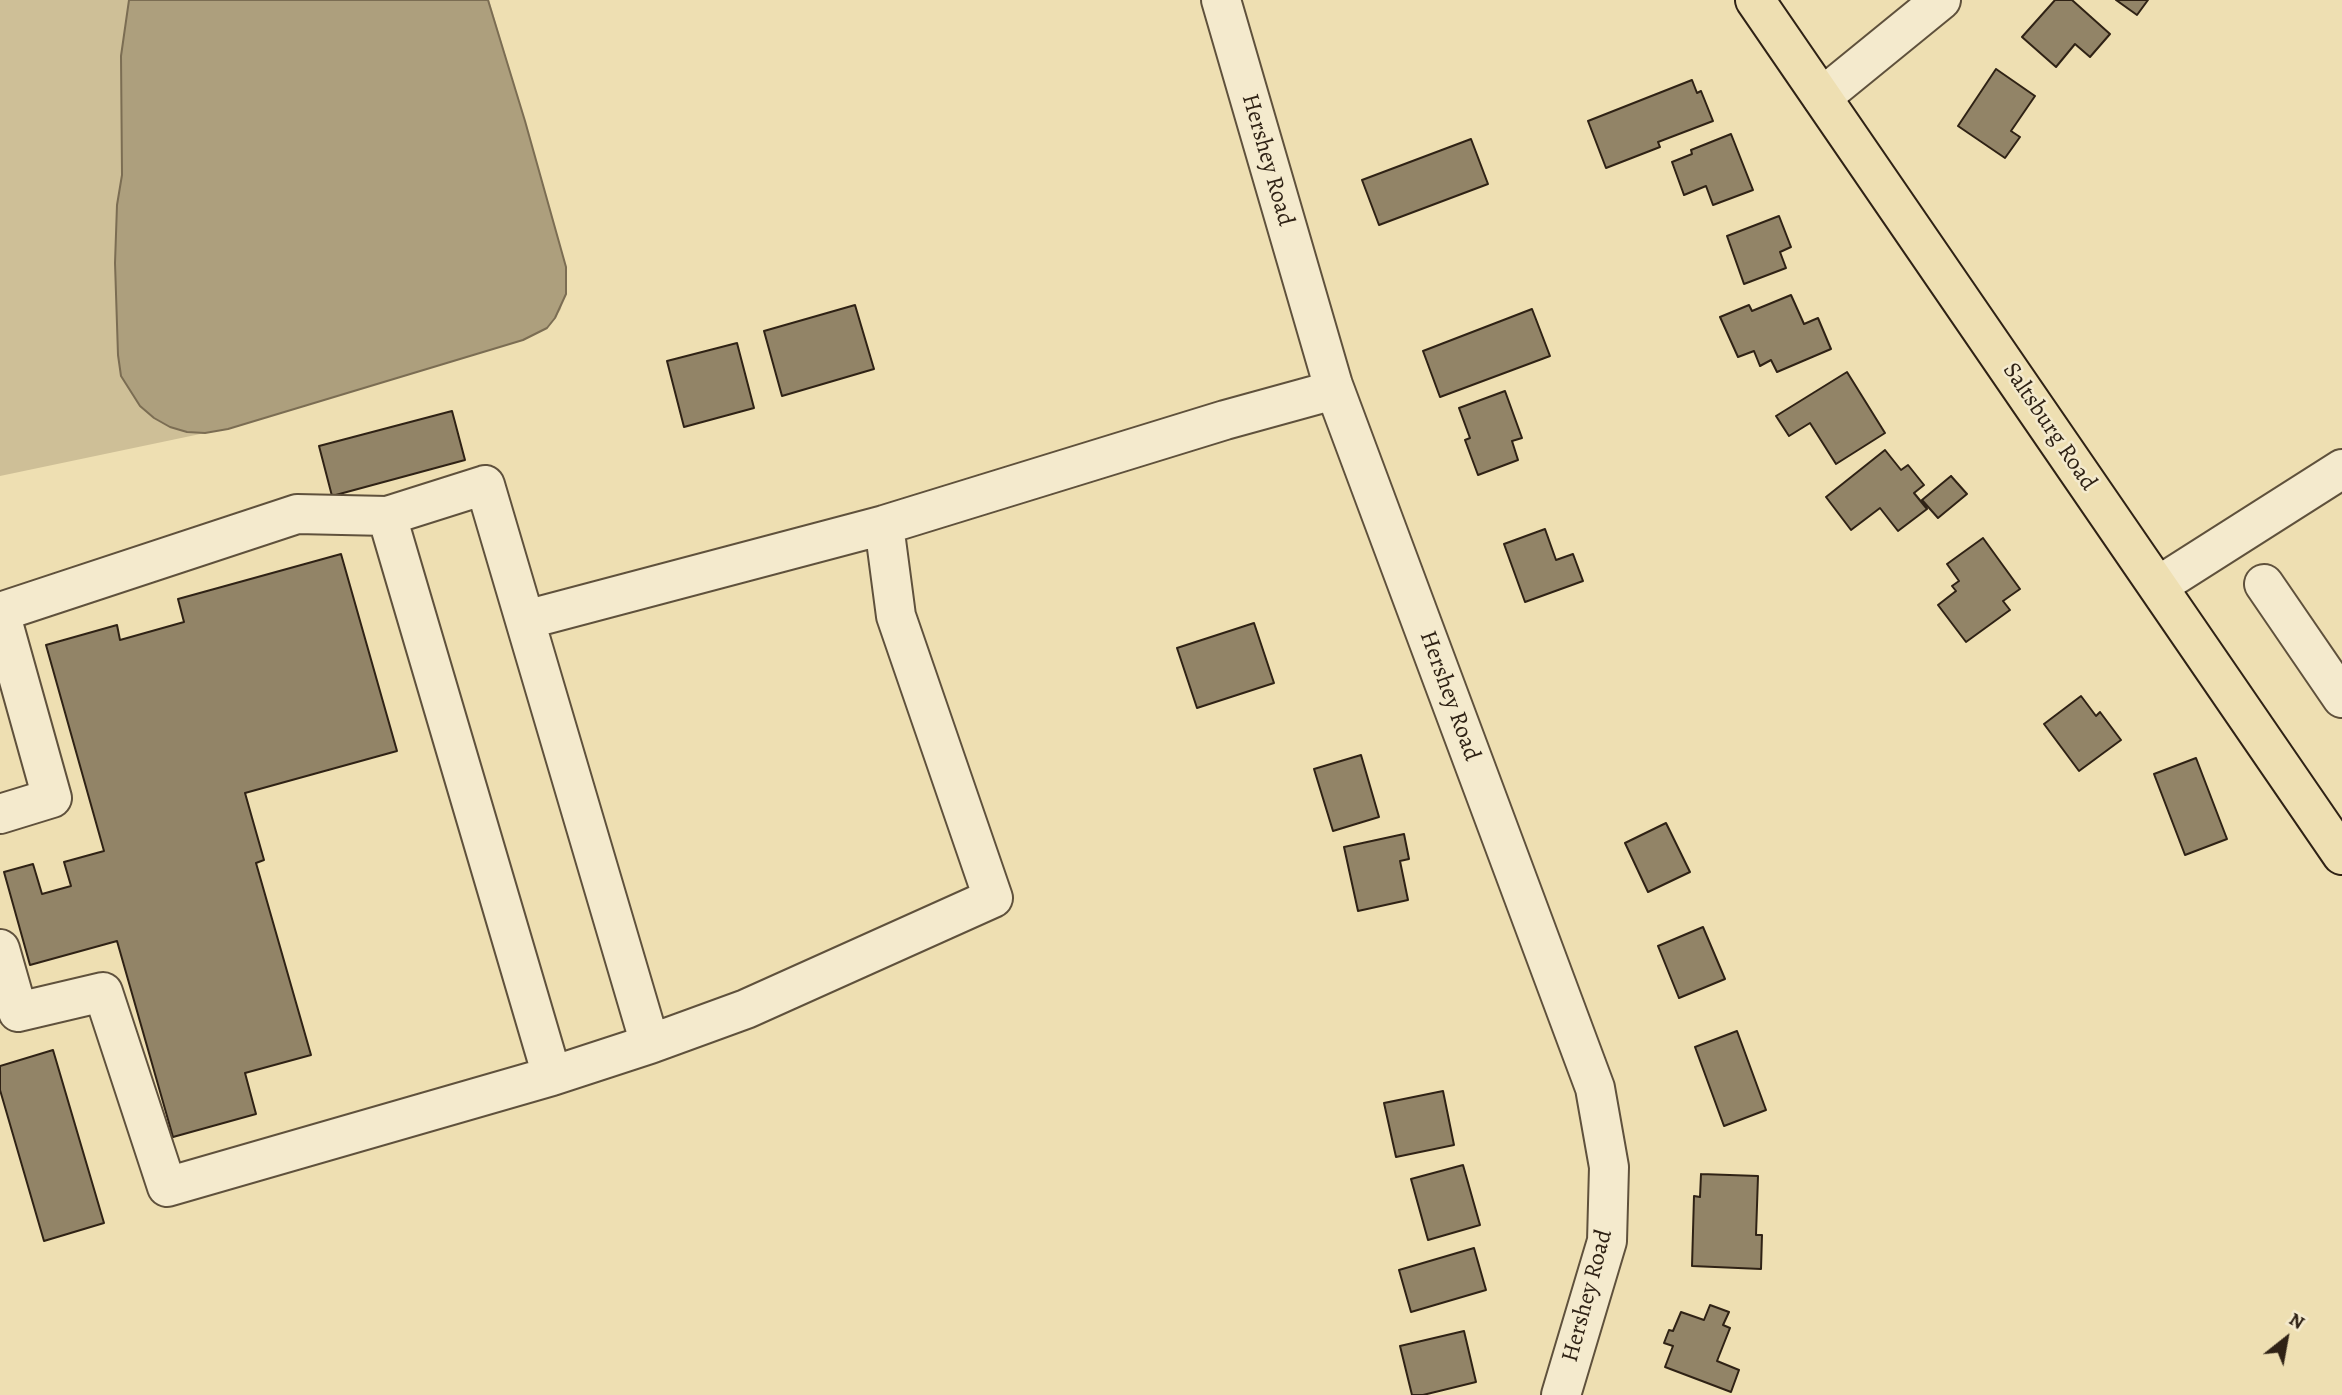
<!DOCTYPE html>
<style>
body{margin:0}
#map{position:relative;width:2342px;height:1395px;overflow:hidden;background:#eedfb2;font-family:Alegreya,serif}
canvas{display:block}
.north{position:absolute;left:2251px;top:1304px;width:70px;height:70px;-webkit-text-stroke:5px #f4eacd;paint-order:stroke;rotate:31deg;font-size:19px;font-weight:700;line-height:28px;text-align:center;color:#2f2215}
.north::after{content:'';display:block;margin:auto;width:24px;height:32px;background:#2f2215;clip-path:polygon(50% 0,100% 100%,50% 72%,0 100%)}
</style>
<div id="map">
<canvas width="2342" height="1395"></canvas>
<div class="north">N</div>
</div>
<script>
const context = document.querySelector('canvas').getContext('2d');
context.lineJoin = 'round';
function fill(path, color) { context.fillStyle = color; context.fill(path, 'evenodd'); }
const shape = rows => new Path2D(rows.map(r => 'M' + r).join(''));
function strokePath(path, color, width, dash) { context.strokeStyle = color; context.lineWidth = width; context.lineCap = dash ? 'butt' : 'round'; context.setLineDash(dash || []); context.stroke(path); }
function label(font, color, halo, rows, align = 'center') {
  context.font = font + ' Alegreya,serif'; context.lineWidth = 5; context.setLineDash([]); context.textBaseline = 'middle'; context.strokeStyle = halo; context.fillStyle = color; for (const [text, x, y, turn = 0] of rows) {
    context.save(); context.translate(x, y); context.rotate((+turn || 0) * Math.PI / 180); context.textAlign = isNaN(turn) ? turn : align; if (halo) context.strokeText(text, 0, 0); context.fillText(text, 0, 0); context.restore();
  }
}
fill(shape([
 [0,0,489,0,525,121,566,267,561,309,555,318,366,387,205,433,0,476]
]), '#cebf97');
const water = shape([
 [129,0,488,0,525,121,566,267,566,294,555,318,547,328,523,340,228,429,205,433,187,432,170,427,154,418,140,406,121,376,118,355,115,263,117,205,122,175,121,56,129,0]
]);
fill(water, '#ad9f7d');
strokePath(water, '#7b6d53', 2);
const building = shape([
 [2055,0,2072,0,2110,34,2090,57,2075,44,2056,67,2022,37,2055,0],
 [2116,0,2148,0,2137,15,2116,0],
 [1996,69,2035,96,2011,131,2020,137,2005,158,1958,126,1996,69],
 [1692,80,1697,93,1701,91,1713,121,1658,142,1660,147,1606,168,1588,121,1692,80],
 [1731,134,1753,190,1713,205,1706,186,1684,195,1672,162,1692,154,1691,150,1731,134],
 [1471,139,1488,184,1379,225,1362,180,1471,139],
 [1779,216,1791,247,1780,252,1786,268,1744,284,1727,236,1779,216],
 [1791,295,1804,324,1818,318,1831,349,1777,372,1771,360,1760,366,1754,351,1738,357,1720,317,1749,305,1752,311,1791,295],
 [855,305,874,369,782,396,764,331,855,305],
 [1532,309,1550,356,1440,397,1423,351,1532,309],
 [737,343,754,408,684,427,667,361,737,343],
 [1847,372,1885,433,1836,464,1810,423,1789,436,1776,416,1847,372],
 [1505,391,1522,438,1512,441,1518,460,1478,475,1465,440,1470,438,1459,408,1505,391],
 [452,411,465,460,332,496,319,446,452,411],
 [1885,450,1901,470,1908,465,1924,485,1914,493,1927,509,1898,531,1880,508,1851,530,1826,497,1885,450],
 [1951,476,1967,494,1938,518,1922,500,1951,476],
 [1545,529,1556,560,1573,554,1583,581,1525,602,1504,544,1545,529],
 [1983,538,2020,589,2003,601,2010,610,1966,642,1938,605,1956,591,1952,586,1959,581,1947,564,1983,538],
 [341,554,397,751,245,793,264,860,256,863,311,1055,245,1073,256,1114,173,1137,117,941,30,965,4,872,33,864,42,894,71,886,64,862,104,851,46,645,117,625,120,640,184,622,178,599,341,554],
 [1254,623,1274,683,1197,708,1177,648,1254,623],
 [2081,696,2096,716,2100,712,2121,740,2079,771,2044,724,2081,696],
 [1361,755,1379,817,1333,831,1314,769,1361,755],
 [2196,758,2227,839,2185,855,2154,774,2196,758],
 [1666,823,1690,872,1648,892,1625,843,1666,823],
 [1404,834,1409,859,1400,861,1408,900,1358,911,1344,847,1404,834],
 [1703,927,1725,979,1679,998,1658,946,1703,927],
 [1737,1031,1766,1110,1724,1126,1695,1047,1737,1031],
 [53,1050,104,1223,44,1241,0,1090,0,1066,53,1050],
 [1443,1091,1454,1145,1396,1157,1384,1103,1443,1091],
 [1463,1165,1480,1225,1428,1240,1411,1179,1463,1165],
 [1701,1174,1758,1176,1756,1235,1762,1235,1761,1269,1692,1266,1694,1196,1700,1197,1701,1174],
 [1474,1248,1486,1290,1411,1312,1399,1270,1474,1248],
 [1710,1305,1729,1312,1723,1325,1730,1328,1717,1361,1739,1370,1731,1392,1665,1367,1673,1346,1664,1343,1669,1330,1673,1331,1681,1312,1704,1320,1710,1305],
 [1464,1331,1476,1382,1423,1395,1412,1395,1400,1346,1464,1331]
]);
fill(building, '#928467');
strokePath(building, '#2f2215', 2);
const minor = shape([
 [1221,0,1333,385,1595,1088,1609,1167,1607,1241,1561,1395],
 [1822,97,1941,0],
 [485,485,650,1044,552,1076,387,516,485,485],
 [2264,584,2342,698],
 [2158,586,2342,469],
 [525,620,884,525,1225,420,1334,390],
 [0,814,52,798,0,612,297,514,387,516],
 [0,949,18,1012,103,992,167,1187,552,1076],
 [650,1044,746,1009,993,898,896,616,884,525]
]);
const major = shape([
 [1755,0,2342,855]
]);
strokePath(minor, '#5f513c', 42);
strokePath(major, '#2f2215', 42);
strokePath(minor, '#f4eacd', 38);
strokePath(major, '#eedfb2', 38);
label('24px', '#2f2215', '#f4eacd', [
 ["Hershey Road",1267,160,74],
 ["Saltsburg Road",2049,427,56],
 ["Hershey Road",1449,696,70],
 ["Hershey Road",1588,1296,-75]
]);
</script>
